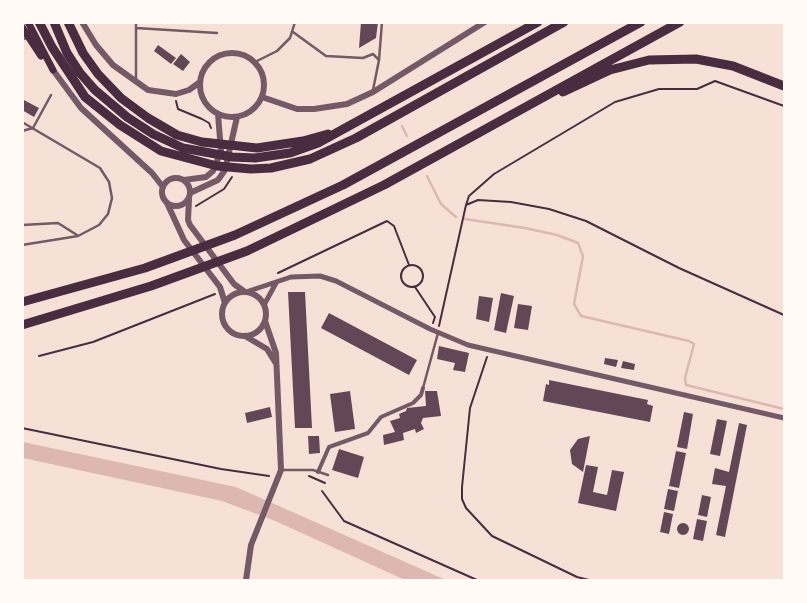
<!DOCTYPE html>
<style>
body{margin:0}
#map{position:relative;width:807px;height:603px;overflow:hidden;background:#f7e1d7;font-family:"Crimson Pro",serif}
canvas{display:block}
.frame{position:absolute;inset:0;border:24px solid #fffaf5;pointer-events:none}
</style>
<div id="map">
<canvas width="807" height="603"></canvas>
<div class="frame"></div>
</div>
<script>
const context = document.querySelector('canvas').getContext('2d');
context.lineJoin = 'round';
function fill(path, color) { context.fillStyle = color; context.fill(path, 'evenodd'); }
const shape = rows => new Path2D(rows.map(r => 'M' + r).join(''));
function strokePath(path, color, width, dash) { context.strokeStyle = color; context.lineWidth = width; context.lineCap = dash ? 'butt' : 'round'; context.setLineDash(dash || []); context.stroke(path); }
fill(shape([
 [23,442,236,487,446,580,405,580,273,520,222,501,23,458]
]), '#dcb8b0');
strokePath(shape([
 [402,126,407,136],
 [427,176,441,204,456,217],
 [465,219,525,228,557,235,578,243,583,256,574,304,581,316,689,341,694,344,685,378,686,385,784,409]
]), '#dcb8b0', 2.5);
fill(shape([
 [361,22,378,22,376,38,359,48],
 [158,45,176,58,171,64,154,51],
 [181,54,190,62,183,71,173,64],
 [22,99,39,108,34,117,22,110],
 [288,292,305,292,312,428,295,428],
 [501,293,514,296,506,333,494,330],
 [479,296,493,298,489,322,476,319],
 [518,304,532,306,528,330,514,328],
 [329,313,417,360,409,375,321,328],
 [439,346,469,353,465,372,453,370,455,363,437,359],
 [605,358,618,360,616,367,604,364],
 [623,361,635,364,634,370,621,368],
 [549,380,648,400,647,404,653,406,650,422,543,401,546,384,549,385],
 [350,391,355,429,335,432,330,394],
 [425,391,437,391,441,416,423,418,421,423,424,429,416,433,415,429,403,433,404,440,384,445,383,435,395,432,390,421,400,418,399,414,406,411,407,408,426,406],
 [270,407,272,417,247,423,245,413],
 [684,412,693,414,687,449,677,447],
 [717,419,727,421,720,456,710,454],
 [739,423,747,425,725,537,716,535,726,486,712,484,715,468,729,472],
 [308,436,319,436,320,453,309,454],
 [590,436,583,472,572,464,570,450,578,439],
 [339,449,364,457,358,478,332,470],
 [676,451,686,453,679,488,669,486],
 [586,465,598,467,593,492,607,495,612,470,624,472,616,511,578,503],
 [668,489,678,491,674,511,664,509],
 [702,495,711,497,707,517,698,515],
 [664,512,673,514,669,534,660,532],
 [697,519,707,521,703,541,693,539],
 '677 529a6 6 0 1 1 12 0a6 6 0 1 1-12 0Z'
]), '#644757');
strokePath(shape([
 [176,101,178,109,202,119,209,123,211,128],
 [466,205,469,196,494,174,615,102,659,89,697,89,715,81,784,106],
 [196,206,224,189,232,177],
 '401 276a11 11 0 1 1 22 0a11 11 0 1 1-22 0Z',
 [278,273,387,221,394,226,409,265],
 [415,287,435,317,433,323],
 [439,326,466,205,478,200,511,202,549,209,586,221,679,268,784,315],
 [39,356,93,342,215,294],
 [487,357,470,408,462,487,462,499,466,508,492,536,577,577,589,580],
 [22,428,221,469,269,476],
 [309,476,325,483],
 [322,491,344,521,477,580]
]), '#4a2c40', 2);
strokePath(shape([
 [136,22,136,81],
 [136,28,217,33],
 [293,32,326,56,363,58,373,54,379,60],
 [22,40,28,37],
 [255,62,277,51,290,38,295,22],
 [373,90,379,60,382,22],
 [22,122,100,168,109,182,112,198,108,214,99,225,78,236,22,245],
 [22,131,33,128,51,95],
 [22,225,58,223,77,235],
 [423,388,438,333],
 [283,470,313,470,328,475]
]), '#755966', 2.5);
strokePath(shape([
 [318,472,329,447,368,433,381,417,413,403,421,395,423,388]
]), '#755966', 4);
strokePath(shape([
 [246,292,291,277,320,276,336,281,430,329,468,345,784,418],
 [264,305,276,283]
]), '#755966', 5);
strokePath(shape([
 [82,22,96,45,113,65,148,90,176,94,189,90,200,82],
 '200 85a32 32 0 1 1 64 0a32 32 0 1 1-64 0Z',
 [53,70,81,108,152,173,163,187],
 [262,97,297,109,314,109,347,104,373,92,485,22],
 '162 192a14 14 0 1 1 28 0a14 14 0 1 1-28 0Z',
 [184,180,206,177,213,171,221,151,218,114],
 [190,193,218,180,225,170,237,117],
 [189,199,188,220,190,225,234,284,245,292],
 [167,203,184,240,220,287,225,303],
 '222 314a22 22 0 1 1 44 0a22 22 0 1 1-44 0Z',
 [245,336,267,349,275,362],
 [246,580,251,545,281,470,276,353,265,321]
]), '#755966', 6);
strokePath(shape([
 [28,22,53,70],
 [22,27,41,56]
]), '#4a2c40', 7);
strokePath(shape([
 [39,22,52,47,85,97,120,125,161,151,217,166,251,169,271,168,310,159,356,138,564,22],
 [54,22,67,53,80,73,95,90,127,117,153,134,183,148,232,157,255,158,290,153,318,143,538,22],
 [68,22,83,53,98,74,121,98,148,118,177,135,202,142,257,148,303,141,328,134],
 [563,92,610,70,649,60,696,59,733,66,784,86],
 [22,302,145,268,235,235,343,185,641,22],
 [22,325,151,286,247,251,384,185,680,22]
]), '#4a2c40', 9);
</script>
